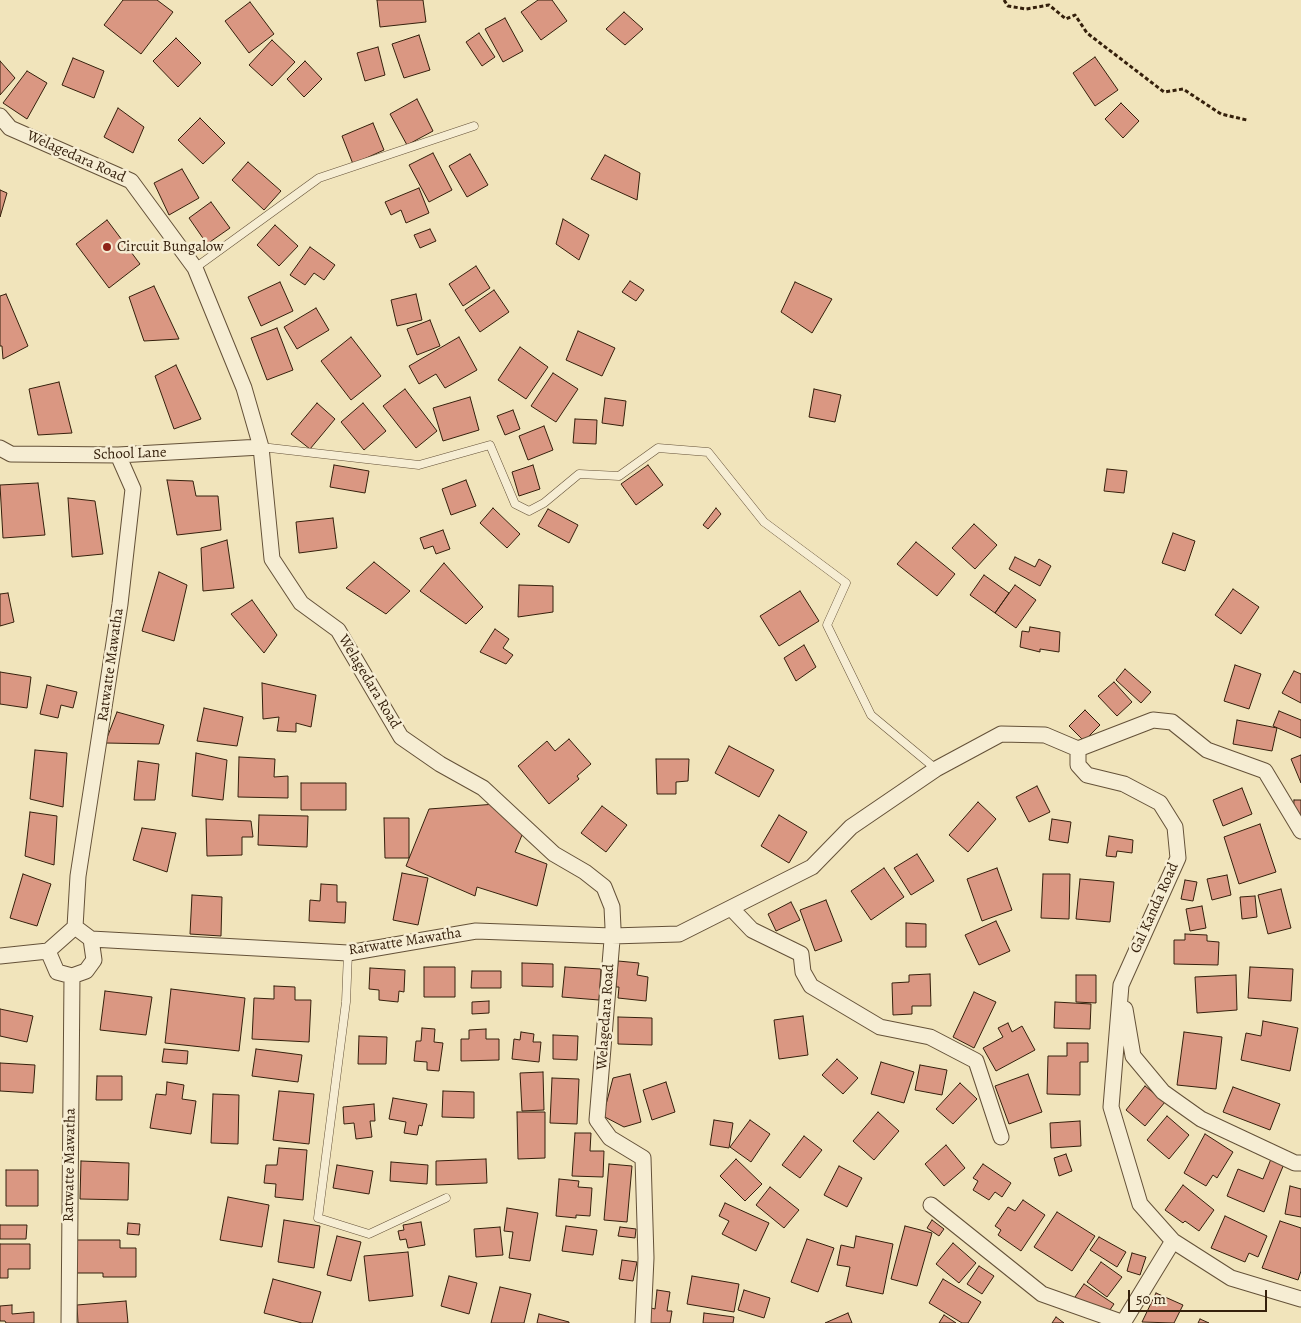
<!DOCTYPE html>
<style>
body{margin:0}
#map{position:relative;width:1301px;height:1323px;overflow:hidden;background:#f1e4bb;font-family:Alegreya,serif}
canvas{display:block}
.scale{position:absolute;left:1128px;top:1290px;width:139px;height:22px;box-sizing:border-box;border:2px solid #35200c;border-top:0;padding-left:6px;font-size:15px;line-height:18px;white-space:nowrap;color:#35200c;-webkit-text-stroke:4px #f6edd3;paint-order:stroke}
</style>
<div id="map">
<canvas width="1301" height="1323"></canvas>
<div class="scale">50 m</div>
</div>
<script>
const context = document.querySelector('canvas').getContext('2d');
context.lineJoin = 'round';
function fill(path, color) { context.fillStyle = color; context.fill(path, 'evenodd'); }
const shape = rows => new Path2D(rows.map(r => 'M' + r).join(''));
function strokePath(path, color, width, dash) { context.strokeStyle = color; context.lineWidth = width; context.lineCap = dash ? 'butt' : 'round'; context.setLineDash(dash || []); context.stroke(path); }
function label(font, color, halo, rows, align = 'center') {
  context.font = font + ' Alegreya,serif'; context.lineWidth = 5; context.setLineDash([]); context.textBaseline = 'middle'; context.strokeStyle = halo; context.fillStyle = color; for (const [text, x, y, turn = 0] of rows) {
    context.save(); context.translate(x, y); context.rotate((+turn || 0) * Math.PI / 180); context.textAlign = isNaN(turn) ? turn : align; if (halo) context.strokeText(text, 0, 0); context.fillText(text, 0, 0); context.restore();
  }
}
const building = shape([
 [123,0,157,0,173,12,141,54,104,25,123,0],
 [377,0,423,0,426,22,380,27,377,0],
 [538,0,552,0,567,21,541,40,521,12,538,0],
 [250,2,274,34,249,53,225,21,250,2],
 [624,12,643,29,625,45,606,29,624,12],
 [505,18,523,51,503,62,485,29,505,18],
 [479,33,495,57,482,66,466,42,479,33],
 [419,35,430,70,404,78,392,44,419,35],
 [176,38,201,63,178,87,153,61,176,38],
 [272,40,295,62,272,86,249,65,272,40],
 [378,47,385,75,365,81,357,53,378,47],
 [1095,57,1118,90,1095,106,1073,73,1095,57],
 [73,58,104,71,94,98,62,85,73,58],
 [0,61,15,78,0,95,0,61],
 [305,61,322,79,304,97,287,79,305,61],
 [27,71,47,83,27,119,3,103,27,71],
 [417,99,433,131,407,145,390,114,417,99],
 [1121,103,1139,121,1123,138,1105,119,1121,103],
 [118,108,144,127,133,153,104,137,118,108],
 [200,118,225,143,203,164,178,140,200,118],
 [373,123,384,150,353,164,342,136,373,123],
 [433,153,452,190,429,202,409,165,433,153],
 [470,154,488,185,467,197,449,166,470,154],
 [605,155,640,173,637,200,591,179,605,155],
 [248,162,281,191,264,210,232,180,248,162],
 [182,169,199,198,169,215,154,183,182,169],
 [419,188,429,213,406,223,401,210,391,215,385,202,419,188],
 [0,190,7,193,0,217,0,190],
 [211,202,230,228,207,244,189,218,211,202],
 [563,219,589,235,579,260,556,244,563,219],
 [107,220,140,264,109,288,76,244,107,220],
 [275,225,298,246,279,266,257,245,275,225],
 [430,229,436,241,420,248,414,235,430,229],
 [310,247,335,265,324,280,314,273,305,285,290,275,310,247],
 [476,266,490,288,463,306,449,284,476,266],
 [630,281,644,290,636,301,622,292,630,281],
 [280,282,293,311,261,326,248,297,280,282],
 [795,282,832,299,812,333,781,312,795,282],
 [154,286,179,339,144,341,129,297,154,286],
 [494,290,509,312,480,332,465,310,494,290],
 [6,294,28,346,3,359,2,346,0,346,0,296,6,294],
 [416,294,422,320,397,326,391,300,416,294],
 [316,308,329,330,297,349,284,327,316,308],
 [430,320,440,346,417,355,407,329,430,320],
 [277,328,293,370,267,380,251,338,277,328],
 [578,331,615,348,602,376,566,360,578,331],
 [351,337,381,376,351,400,321,361,351,337],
 [459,337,477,370,445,388,436,374,419,384,409,366,459,337],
 [520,347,548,367,526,399,498,380,520,347],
 [176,365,201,419,174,429,155,376,176,365],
 [553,373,578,389,556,422,531,406,553,373],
 [59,382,72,433,38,435,29,389,59,382],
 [405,389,437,431,416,448,383,406,405,389],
 [814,389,841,395,835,422,809,417,814,389],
 [470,397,479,430,443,441,433,408,470,397],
 [605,398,626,401,623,426,602,423,605,398],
 [317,403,335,419,310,449,291,434,317,403],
 [363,403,386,431,364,450,341,422,363,403],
 [513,410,520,429,505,435,497,416,513,410],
 [575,419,597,420,596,444,573,443,575,419],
 [544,426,553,450,528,460,519,436,544,426],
 [334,465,369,471,365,493,330,487,334,465],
 [533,465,540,489,519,496,512,472,533,465],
 [648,465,663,485,636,505,621,484,648,465],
 [1107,469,1127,471,1124,493,1104,491,1107,469],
 [167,480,193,481,196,496,218,496,221,530,177,535,167,480],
 [466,480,476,506,451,515,442,489,466,480],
 [38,483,45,535,3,538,0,485,38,483],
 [68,498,95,501,103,554,72,557,68,498],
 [493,508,520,534,507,548,480,523,493,508],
 [716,508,721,514,708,529,703,525,716,508],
 [548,509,578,525,569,543,538,526,548,509],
 [333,518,337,548,299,553,296,522,333,518],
 [974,524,997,545,975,569,952,548,974,524],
 [443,530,450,549,436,554,433,546,424,549,420,538,443,530],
 [1173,533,1195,541,1185,571,1162,563,1173,533],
 [227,540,234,588,203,591,201,548,227,540],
 [916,542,955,574,937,596,897,564,916,542],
 [1015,557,1035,567,1039,559,1051,566,1040,586,1009,569,1015,557],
 [374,562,410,591,386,614,346,588,374,562],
 [444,563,483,607,466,624,420,591,444,563],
 [159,572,187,585,174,641,142,631,159,572],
 [984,575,1009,593,995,613,970,595,984,575],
 [519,585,553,586,553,612,518,617,519,585],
 [1015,585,1036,600,1016,628,995,613,1015,585],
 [1233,589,1259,607,1241,634,1215,615,1233,589],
 [800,591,819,621,779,646,760,616,800,591],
 [8,593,14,622,0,626,0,594,8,593],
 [252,600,277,635,264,653,231,614,252,600],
 [1030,627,1060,632,1059,652,1040,649,1040,652,1020,647,1022,631,1029,632,1030,627],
 [495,629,509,639,503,648,513,655,506,664,480,652,495,629],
 [804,645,816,667,796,681,784,658,804,645],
 [1235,665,1261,674,1249,709,1224,701,1235,665],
 [1125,669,1151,692,1141,703,1116,680,1125,669],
 [1294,671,1301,674,1301,703,1282,693,1294,671],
 [0,672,31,677,27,708,0,704,0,672],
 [1114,682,1132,702,1117,716,1098,696,1114,682],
 [262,683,316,695,311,727,296,723,296,732,277,731,279,717,263,719,262,683],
 [47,685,77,692,73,708,61,705,58,718,40,714,47,685],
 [204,708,243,717,237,746,197,741,204,708],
 [1085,710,1100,725,1084,741,1069,726,1085,710],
 [1279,711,1301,720,1301,738,1273,726,1279,711],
 [117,712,164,725,159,744,105,743,117,712],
 [1237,720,1277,728,1272,751,1233,744,1237,720],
 [569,739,591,764,577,776,579,779,549,804,518,766,547,741,555,751,569,739],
 [729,746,774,770,759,797,715,773,729,746],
 [35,750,67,753,63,807,30,799,35,750],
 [196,753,227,760,223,800,192,796,196,753],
 [1301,755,1301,783,1291,759,1301,755],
 [239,757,275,759,274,777,288,776,288,798,238,797,239,757],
 [656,759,689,759,688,781,676,782,676,794,657,794,656,759],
 [138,761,159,764,155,800,134,800,138,761],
 [301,783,346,783,346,810,301,810,301,783],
 [1037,786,1050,812,1029,822,1016,797,1037,786],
 [1242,788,1252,814,1223,826,1213,800,1242,788],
 [1294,800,1301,800,1301,818,1293,818,1294,800],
 [978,802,996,819,968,852,949,835,978,802],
 [496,804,522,835,515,852,547,864,537,906,477,887,475,896,406,866,429,809,496,804],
 [602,806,627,825,606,852,581,833,602,806],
 [30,812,57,816,54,865,25,856,30,812],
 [259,815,308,816,307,847,258,845,259,815],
 [779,815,807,832,789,863,761,846,779,815],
 [384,818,409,818,409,858,385,858,384,818],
 [206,819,251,821,253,837,242,837,242,855,207,856,206,819],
 [1052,819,1071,822,1068,843,1049,840,1052,819],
 [1260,824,1276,872,1239,884,1224,837,1260,824],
 [142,828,176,833,167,872,133,860,142,828],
 [1109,836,1133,840,1132,853,1117,851,1116,857,1106,856,1109,836],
 [917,854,934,881,911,895,894,868,917,854],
 [884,868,904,897,871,920,851,891,884,868],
 [997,868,1012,910,982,921,967,879,997,868],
 [402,873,428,878,418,925,393,920,402,873],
 [23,874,51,884,37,926,10,918,23,874],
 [1043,874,1070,874,1069,919,1041,918,1043,874],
 [1227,875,1231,895,1212,900,1207,879,1227,875],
 [1080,879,1114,882,1110,922,1076,919,1080,879],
 [1185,880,1197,882,1193,901,1181,899,1185,880],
 [321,884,337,885,337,902,346,902,345,923,309,921,310,900,320,901,321,884],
 [1281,889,1291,928,1268,934,1258,895,1281,889],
 [192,895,222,897,221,936,190,934,192,895],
 [1255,896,1257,917,1242,919,1240,897,1255,896],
 [826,900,842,941,815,951,800,910,826,900],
 [791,902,800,920,776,931,768,914,791,902],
 [1202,906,1206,928,1190,931,1186,909,1202,906],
 [996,921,1010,951,979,965,965,935,996,921],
 [906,923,926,924,926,947,906,947,906,923],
 [1185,934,1207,935,1207,941,1219,942,1218,965,1174,964,1174,940,1185,940,1185,934],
 [618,961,639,963,637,975,648,977,646,1001,618,998,619,987,616,987,618,961],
 [522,963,553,964,553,987,522,986,522,963],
 [424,967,455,967,455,997,424,997,424,967],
 [565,967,601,969,599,1000,562,997,565,967],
 [1250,967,1293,969,1291,1001,1248,998,1250,967],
 [370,968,405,970,404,992,399,991,398,1002,379,1000,379,990,369,989,370,968],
 [472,971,501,971,501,988,471,988,472,971],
 [930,974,931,1006,912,1006,912,1014,893,1015,892,983,909,982,909,975,930,974],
 [1076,975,1096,975,1096,1003,1076,1002,1076,975],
 [1236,975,1237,1010,1197,1013,1195,977,1236,975],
 [274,986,295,987,295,1000,311,1000,309,1042,252,1039,254,998,274,999,274,986],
 [171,989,245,998,239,1051,165,1043,171,989],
 [105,991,152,997,146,1035,100,1030,105,991],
 [974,992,996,1002,974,1048,953,1037,974,992],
 [489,1001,489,1013,472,1014,472,1002,489,1001],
 [1055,1002,1091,1004,1090,1029,1054,1028,1055,1002],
 [0,1009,33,1016,27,1042,0,1036,0,1009],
 [803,1016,808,1055,779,1059,774,1020,803,1016],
 [618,1017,652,1018,652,1045,618,1044,618,1017],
 [1263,1021,1298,1028,1290,1071,1241,1060,1246,1033,1261,1036,1263,1021],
 [1008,1023,1012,1032,1022,1026,1035,1050,996,1071,983,1048,1003,1037,998,1028,1008,1023],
 [422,1028,435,1029,434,1042,443,1043,439,1071,427,1070,427,1062,414,1061,416,1041,421,1041,422,1028],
 [486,1029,486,1039,499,1039,499,1060,461,1061,461,1039,469,1039,469,1030,486,1029],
 [521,1032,534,1034,533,1042,541,1042,539,1062,512,1059,514,1039,520,1040,521,1032],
 [1184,1032,1222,1037,1216,1089,1177,1085,1184,1032],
 [553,1035,578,1036,577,1060,553,1059,553,1035],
 [359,1036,387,1037,386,1064,358,1064,359,1036],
 [1067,1043,1088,1043,1088,1062,1080,1062,1080,1095,1047,1094,1048,1056,1067,1056,1067,1043],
 [164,1049,188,1051,187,1064,162,1062,164,1049],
 [256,1049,302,1055,298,1082,252,1076,256,1049],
 [837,1059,858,1078,843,1094,822,1075,837,1059],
 [881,1062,914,1072,904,1103,871,1094,881,1062],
 [0,1063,35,1065,33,1093,0,1091,0,1063],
 [920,1065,947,1070,942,1095,915,1090,920,1065],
 [543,1072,544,1110,522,1111,520,1073,543,1072],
 [630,1074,641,1122,624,1127,603,1116,613,1078,630,1074],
 [1028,1074,1042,1112,1009,1124,995,1086,1028,1074],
 [97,1076,122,1076,122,1100,96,1100,97,1076],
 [552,1078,579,1079,577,1124,550,1123,552,1078],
 [167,1082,184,1085,182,1099,196,1101,191,1134,150,1128,156,1094,166,1095,167,1082],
 [666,1082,675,1112,652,1120,643,1090,666,1082],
 [960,1083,977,1099,953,1124,936,1109,960,1083],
 [1145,1086,1165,1102,1145,1126,1126,1110,1145,1086],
 [1233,1087,1280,1104,1270,1130,1223,1112,1233,1087],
 [279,1091,314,1094,309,1144,273,1140,279,1091],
 [443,1091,474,1092,474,1118,442,1117,443,1091],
 [213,1094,239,1095,238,1144,211,1143,213,1094],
 [393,1098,427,1104,422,1126,419,1125,417,1135,404,1133,406,1122,389,1119,393,1098],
 [374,1104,375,1121,370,1121,372,1137,356,1139,354,1123,344,1124,343,1107,374,1104],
 [517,1112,545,1112,545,1158,518,1159,517,1112],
 [878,1112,899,1131,874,1160,853,1141,878,1112],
 [1167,1116,1189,1135,1169,1159,1147,1140,1167,1116],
 [714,1120,733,1123,729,1148,710,1145,714,1120],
 [750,1120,770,1134,751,1162,730,1147,750,1120],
 [1080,1121,1081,1146,1051,1148,1050,1123,1080,1121],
 [575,1133,591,1133,590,1151,604,1151,603,1177,572,1176,575,1133],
 [1205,1134,1233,1152,1217,1178,1213,1175,1206,1186,1184,1173,1205,1134],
 [804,1136,822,1150,800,1178,782,1165,804,1136],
 [946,1145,965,1168,944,1186,925,1164,946,1145],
 [279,1148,307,1150,303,1200,275,1197,276,1184,264,1183,266,1165,277,1165,279,1148],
 [1066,1154,1072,1171,1059,1176,1054,1158,1066,1154],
 [486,1159,487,1183,436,1185,436,1161,486,1159],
 [736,1159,762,1184,745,1201,720,1176,736,1159],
 [1271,1159,1284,1164,1264,1212,1227,1196,1238,1169,1263,1179,1271,1159],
 [81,1161,129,1163,128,1200,80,1199,81,1161],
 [391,1162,428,1165,427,1184,390,1181,391,1162],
 [609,1164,632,1166,627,1222,604,1220,609,1164],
 [983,1164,1011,1183,1002,1197,995,1192,989,1200,973,1190,978,1181,973,1178,983,1164],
 [337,1165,373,1171,369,1194,333,1188,337,1165],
 [839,1166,862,1178,847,1207,824,1195,839,1166],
 [6,1170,38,1170,38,1206,6,1206,6,1170],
 [559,1179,579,1181,578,1187,592,1188,590,1216,576,1215,576,1218,556,1216,559,1179],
 [1183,1185,1214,1210,1199,1231,1185,1221,1183,1223,1165,1210,1183,1185],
 [1290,1186,1301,1189,1301,1217,1285,1214,1290,1186],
 [770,1187,799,1210,784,1228,756,1205,770,1187],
 [228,1197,269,1205,262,1247,220,1240,228,1197],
 [1023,1200,1045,1215,1021,1251,998,1235,1001,1230,995,1226,1008,1207,1015,1211,1023,1200],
 [725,1203,769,1223,756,1251,722,1234,729,1221,719,1216,725,1203],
 [507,1208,538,1213,530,1261,509,1258,513,1232,504,1231,507,1208],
 [1057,1212,1095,1236,1072,1271,1034,1247,1057,1212],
 [1225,1216,1267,1236,1258,1257,1249,1253,1245,1262,1211,1248,1225,1216],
 [284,1220,320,1226,314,1268,278,1262,284,1220],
 [932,1220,944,1229,939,1236,927,1228,932,1220],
 [1280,1221,1301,1228,1301,1271,1298,1280,1262,1268,1280,1221],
 [421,1222,425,1245,408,1248,406,1239,400,1240,398,1231,404,1230,403,1225,421,1222],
 [128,1223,140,1224,139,1235,127,1234,128,1223],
 [0,1225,27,1225,26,1239,0,1239,0,1225],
 [566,1226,597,1230,593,1255,562,1251,566,1226],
 [905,1226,932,1233,917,1286,891,1279,905,1226],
 [500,1227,503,1255,476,1257,474,1229,500,1227],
 [620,1227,636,1229,635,1238,618,1236,620,1227],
 [337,1236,361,1242,351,1281,327,1275,337,1236],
 [856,1236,893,1244,883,1294,846,1286,850,1267,837,1265,841,1245,854,1248,856,1236],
 [1099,1237,1126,1252,1117,1267,1090,1250,1099,1237],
 [807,1239,834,1248,818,1292,791,1282,807,1239],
 [74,1240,120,1240,120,1248,136,1248,136,1277,103,1277,103,1273,74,1273,74,1240],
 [953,1243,976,1263,959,1283,936,1264,953,1243],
 [0,1244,30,1244,30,1269,8,1269,8,1278,0,1278,0,1244],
 [408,1252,413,1296,369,1301,364,1256,408,1252],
 [1132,1253,1146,1257,1140,1275,1127,1271,1132,1253],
 [622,1260,637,1262,633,1281,619,1279,622,1260],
 [1101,1262,1122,1277,1107,1297,1087,1282,1101,1262],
 [979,1266,994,1276,982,1294,967,1284,979,1266],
 [449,1276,477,1283,469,1314,441,1306,449,1276],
 [692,1276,739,1284,734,1312,687,1304,692,1276],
 [273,1279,321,1292,312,1323,302,1323,264,1313,273,1279],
 [943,1279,981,1302,968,1323,962,1323,929,1303,943,1279],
 [1084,1284,1114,1304,1105,1317,1075,1297,1084,1284],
 [500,1287,531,1294,524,1323,491,1323,500,1287],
 [657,1290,670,1292,667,1311,672,1311,670,1323,649,1323,651,1308,655,1309,657,1290],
 [744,1290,770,1298,764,1318,738,1310,744,1290],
 [1156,1293,1183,1305,1174,1323,1142,1322,1156,1293],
 [126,1301,128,1323,78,1323,77,1305,126,1301],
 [12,1305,12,1314,34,1312,34,1323,6,1323,5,1321,0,1321,0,1306,12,1305],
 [704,1313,734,1317,733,1323,703,1323,704,1313],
 [848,1313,852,1323,825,1323,848,1313],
 [539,1314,569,1322,569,1323,537,1323,539,1314],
 [944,1315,956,1323,939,1323,944,1315],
 [1056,1317,1064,1323,1052,1323,1056,1317],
 [1200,1319,1209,1323,1198,1323,1200,1319]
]);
fill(building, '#da9782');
strokePath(building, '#35200c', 1);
const service = shape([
 [195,268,319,178,474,126],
 [261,447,419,465,490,445,515,504,529,511,544,503,579,474,619,476,658,448,708,452,764,522,846,583,827,625,871,715,936,769],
 [348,953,346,1002,318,1218,369,1234,446,1198]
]);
const minor = shape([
 [0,116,10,128,131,181,195,268,244,388,261,447,272,559,301,603,338,630,401,737,440,764,483,788,554,854,585,872,604,887,612,907,613,928,597,1120,610,1138,643,1158,646,1258,643,1323],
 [0,448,11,454,118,455,261,447],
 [1301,831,1265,771,1207,750,1172,722,1153,720,1078,749,1078,765,1087,775,1124,784,1160,803,1175,827,1178,858,1121,985,1111,1107,1140,1204,1173,1241,1231,1278,1301,1299],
 [731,908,752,930,801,954,803,972,811,986,880,1027,930,1037,976,1061,1001,1137],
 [75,927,78,876,120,604,133,489,118,455],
 [75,927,91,939,94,960,86,971,72,976,57,972,48,951,75,927],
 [91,939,348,953,476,931,612,936,679,934,812,867,851,827,936,769,1001,734,1045,735,1078,749],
 [0,956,48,951],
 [1125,1009,1133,1056,1163,1092,1201,1119,1295,1163,1301,1163],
 [931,1205,1042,1294,1124,1323],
 [69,1323,72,976],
 [1123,1323,1173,1241]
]);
strokePath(service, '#645138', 9);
strokePath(minor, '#645138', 17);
strokePath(shape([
 [1004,0,1008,6,1026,9,1049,5,1066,19,1075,15,1087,33,1164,92,1183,89,1221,114,1247,120]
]), '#35200c', 3, [4, 2.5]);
strokePath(service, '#f6edd3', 8);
strokePath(minor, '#f6edd3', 15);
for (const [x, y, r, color] of [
 [107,247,5,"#8f2418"]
]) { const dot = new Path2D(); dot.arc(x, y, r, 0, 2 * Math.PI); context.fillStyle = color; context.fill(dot); strokePath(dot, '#f6edd3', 2); }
label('15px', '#35200c', '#f6edd3', [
 ["Welagedara Road",76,157,24],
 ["School Lane",130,454,-2],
 ["Ratwatte Mawatha",111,665,-82],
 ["Welagedara Road",369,682,59],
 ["Gal Kanda Road",1155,908,-66],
 ["Ratwatte Mawatha",405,942,-9],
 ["Welagedara Road",606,1017,-86],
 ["Ratwatte Mawatha",70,1165,-89]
]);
label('15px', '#35200c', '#f6edd3', [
 ["Circuit Bungalow",117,247]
], 'left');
</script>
